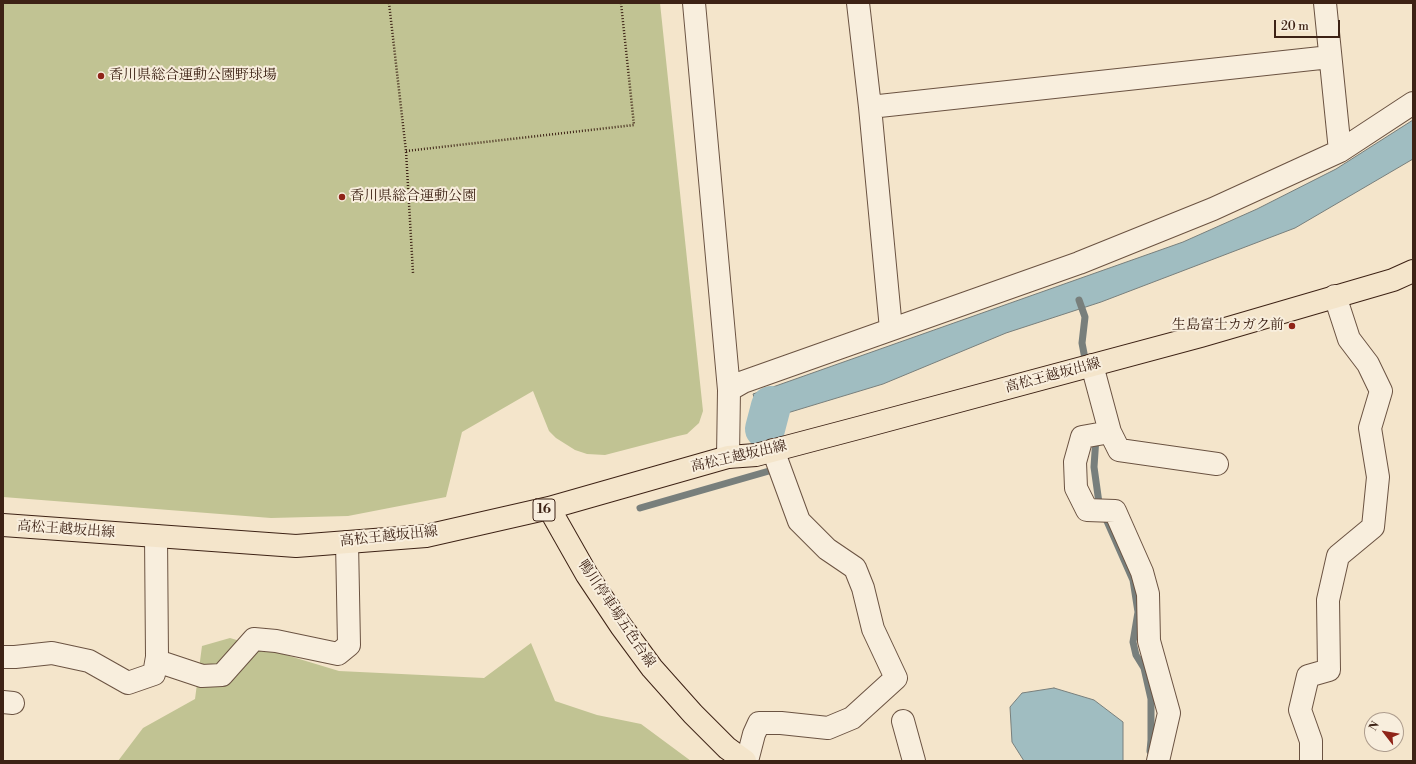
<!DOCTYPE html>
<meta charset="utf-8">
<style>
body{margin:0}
#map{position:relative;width:1416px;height:764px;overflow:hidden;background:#f4e5cb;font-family:"Libre Bodoni",serif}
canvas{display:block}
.frame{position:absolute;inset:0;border:4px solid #3d2215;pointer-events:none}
.north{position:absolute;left:1364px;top:712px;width:40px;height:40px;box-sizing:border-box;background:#f8eedd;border:1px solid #ad9c8d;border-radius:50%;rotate:301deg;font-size:11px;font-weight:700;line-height:16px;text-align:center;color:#3d2215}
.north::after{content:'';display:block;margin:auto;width:14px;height:18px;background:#8f2418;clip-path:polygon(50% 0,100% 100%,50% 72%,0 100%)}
.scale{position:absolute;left:1274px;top:20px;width:66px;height:18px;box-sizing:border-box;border:2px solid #3d2215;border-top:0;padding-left:5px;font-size:12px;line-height:14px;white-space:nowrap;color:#3d2215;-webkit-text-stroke:3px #f8eedd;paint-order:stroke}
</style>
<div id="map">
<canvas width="1416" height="764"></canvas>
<div class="frame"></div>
<div class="north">N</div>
<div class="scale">20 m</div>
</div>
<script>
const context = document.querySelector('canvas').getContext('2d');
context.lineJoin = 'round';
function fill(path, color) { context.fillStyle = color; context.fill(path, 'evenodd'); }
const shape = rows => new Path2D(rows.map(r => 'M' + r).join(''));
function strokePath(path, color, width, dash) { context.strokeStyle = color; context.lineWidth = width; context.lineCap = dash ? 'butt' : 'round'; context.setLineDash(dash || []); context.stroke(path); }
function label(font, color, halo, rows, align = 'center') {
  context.font = font + ' "Libre Bodoni","Noto Serif JP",serif'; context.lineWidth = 4; context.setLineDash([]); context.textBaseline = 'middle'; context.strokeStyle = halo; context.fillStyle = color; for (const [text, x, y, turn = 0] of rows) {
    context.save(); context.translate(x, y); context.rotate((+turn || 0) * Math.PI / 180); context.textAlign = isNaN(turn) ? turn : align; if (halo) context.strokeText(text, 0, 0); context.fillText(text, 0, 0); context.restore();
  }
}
fill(shape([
 [3,3,660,3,703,411,699,423,687,434,678,436,605,455,587,454,575,450,556,438,549,431,533,391,462,432,446,497,348,516,271,518,3,497],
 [230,638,339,671,484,678,531,643,555,701,597,715,641,724,691,761,118,761,143,728,195,699,202,646]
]), '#c1c393');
const water = shape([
 [1413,120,1413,159,1295,228,1101,302,1006,333,883,384,774,417,761,419,753,394,1183,242,1257,209,1336,169,1413,120],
 [1054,688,1094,700,1123,722,1123,761,1024,761,1012,742,1010,707,1022,693,1054,688]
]);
fill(water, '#a0bdc1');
strokePath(water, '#787f7c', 1);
strokePath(shape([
 [1079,300,1085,317,1082,343,1086,364],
 [1096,437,1094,467,1099,503,1133,580,1138,612,1133,642,1136,655,1144,668,1151,699,1151,740,1150,751],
 [640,508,776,469]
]), '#787f7c', 7);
strokePath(shape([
 [765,429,771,406]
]), '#a0bdc1', 40);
const minor = shape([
 [694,3,729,390,728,457],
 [858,3,870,107,891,329],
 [1325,3,1340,151],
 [870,107,1330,57],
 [1092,365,1110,432,1119,450,1217,464],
 [729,390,743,382,1079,263,1213,209,1340,151,1413,103],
 [1110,432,1082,437,1075,462,1076,488,1087,510,1115,511,1142,572,1148,594,1149,641,1169,713,1158,761],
 [3,657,15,657,52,653,89,661,128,683,154,674,157,657,156,536],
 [157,661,202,676,222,675,254,639,276,641,338,654,349,645,347,542],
 [3,702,13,703],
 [903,721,914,761],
 [747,761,754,734,759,723,781,723,828,728,852,718,896,678,873,629,863,588,855,568,827,549,799,521,773,450],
 [1311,761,1311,741,1300,710,1308,676,1329,670,1328,600,1338,556,1373,527,1378,477,1370,428,1381,391,1368,364,1349,339,1335,296]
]);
const major = shape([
 [549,508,587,575,621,626,652,668,693,714,727,748,745,761],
 [3,525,296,546,426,536,549,508,728,457,756,455,862,427,1201,336,1393,280,1413,271]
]);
strokePath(minor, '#6b5342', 24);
strokePath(major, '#3d2215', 24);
strokePath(shape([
 [389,3,406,151,413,273],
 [406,151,634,125,621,3]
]), '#3d2215', 2.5, [1, 2]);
strokePath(minor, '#f8eedd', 22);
strokePath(major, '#f4e5cb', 22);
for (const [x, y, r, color] of [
 [101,76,4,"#8f2418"],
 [342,197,4,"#8f2418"],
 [1292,326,4,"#8f2418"]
]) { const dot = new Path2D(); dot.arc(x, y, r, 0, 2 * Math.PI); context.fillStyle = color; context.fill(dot); strokePath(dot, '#f8eedd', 1.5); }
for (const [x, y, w] of [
 [544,510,22]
]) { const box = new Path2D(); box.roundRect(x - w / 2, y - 11, w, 22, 3); context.fillStyle = '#f8eedd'; context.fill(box); strokePath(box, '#3d2215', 1); }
label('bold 13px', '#3d2215', null, [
 ["16",544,510]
]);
label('14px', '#3d2215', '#f8eedd', [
 ["香川県総合運動公園野球場",109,76],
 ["香川県総合運動公園",350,197],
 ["生島富士カガク前",1284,326,"right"]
], 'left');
label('14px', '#3d2215', '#f8eedd', [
 ["高松王越坂出線",1053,376,-15],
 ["高松王越坂出線",739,457,-13],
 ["高松王越坂出線",66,530,4],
 ["高松王越坂出線",389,537,-6],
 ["鴨川停車場五色台線",616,614,56]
]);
</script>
